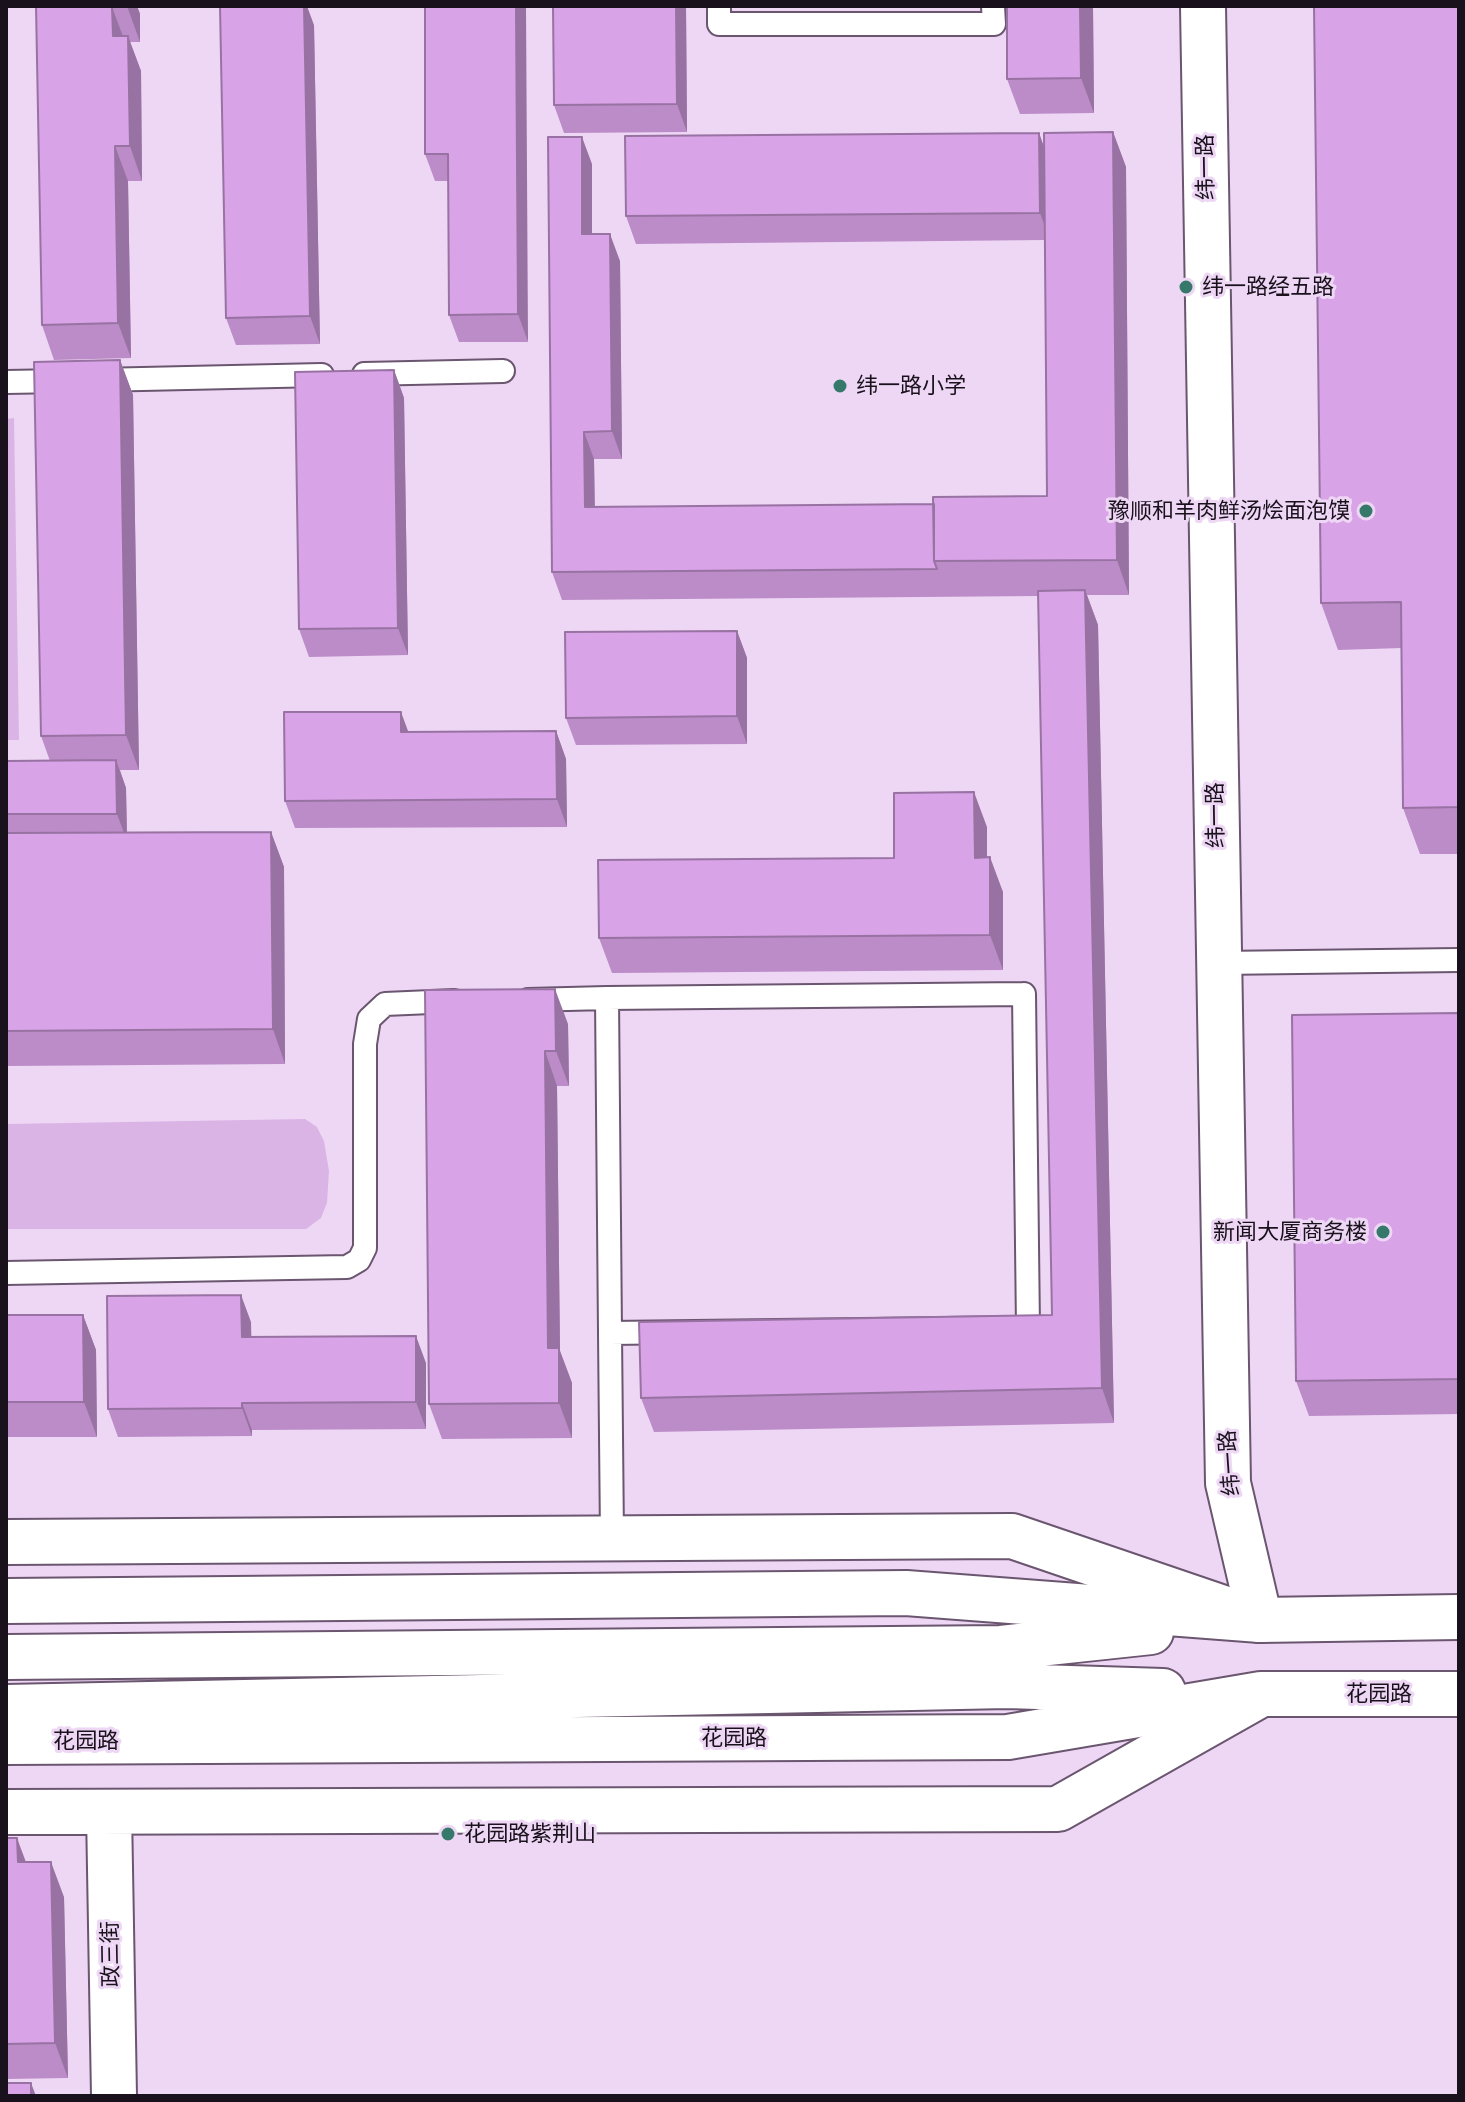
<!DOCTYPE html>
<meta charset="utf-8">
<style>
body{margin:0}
#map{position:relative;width:1465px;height:2102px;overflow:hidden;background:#eed7f5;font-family:Quicksand,sans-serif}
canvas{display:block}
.frame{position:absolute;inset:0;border:8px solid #19111b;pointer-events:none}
</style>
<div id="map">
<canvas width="1465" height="2102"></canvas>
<div class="frame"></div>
</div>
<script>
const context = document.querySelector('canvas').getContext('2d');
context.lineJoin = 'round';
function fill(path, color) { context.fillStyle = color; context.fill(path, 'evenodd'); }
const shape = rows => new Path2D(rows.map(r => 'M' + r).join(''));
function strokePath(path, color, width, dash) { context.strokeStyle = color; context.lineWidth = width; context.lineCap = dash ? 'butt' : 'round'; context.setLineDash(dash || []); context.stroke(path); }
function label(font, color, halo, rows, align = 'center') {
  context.font = font + ' Quicksand,"Noto Sans SC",sans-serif'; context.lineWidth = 6; context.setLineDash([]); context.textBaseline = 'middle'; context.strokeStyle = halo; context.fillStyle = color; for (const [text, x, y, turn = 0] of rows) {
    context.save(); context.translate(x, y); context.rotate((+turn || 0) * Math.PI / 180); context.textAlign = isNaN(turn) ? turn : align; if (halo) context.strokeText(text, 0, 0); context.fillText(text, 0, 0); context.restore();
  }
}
fill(shape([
 [14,418,19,740,6,740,6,419],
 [305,1119,317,1127,324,1141,329,1171,327,1203,321,1218,306,1229,6,1229,6,1124]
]), '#dbb4e6');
const service = shape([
 [719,6,719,24,994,24,993,6],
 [364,374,503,371],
 [97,380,322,375],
 [6,382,62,381],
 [1219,963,1459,960],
 [1024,994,1028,1328,610,1333,607,998,1024,994],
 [528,1000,607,998],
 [6,1273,347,1267,359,1260,365,1248,365,1044,369,1019,385,1004,454,1001],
 [610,1333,612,1538]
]);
const minor = shape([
 [6,1542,1012,1536,1232,1611],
 [6,1812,1058,1809,1258,1696],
 [109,1812,114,2096]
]);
const tertiary = shape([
 [1203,6,1228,1483,1260,1620]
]);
const primary = shape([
 [6,1601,906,1593,1260,1620,1459,1617],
 [6,1657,1001,1648,1151,1632],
 [6,1707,1007,1686,1163,1691],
 [6,1742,1008,1737,1261,1694,1459,1694]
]);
strokePath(service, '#6a566f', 26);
strokePath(minor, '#6a566f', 48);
strokePath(tertiary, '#6a566f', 48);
strokePath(primary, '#6a566f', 48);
strokePath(service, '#fff', 22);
strokePath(minor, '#fff', 44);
strokePath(tertiary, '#fff', 44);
strokePath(primary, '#fff', 44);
fill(shape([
 [36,6,137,6,140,14,140,42,130,42,141,71,142,181,128,181,131,358,54,360,42,325],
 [425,6,528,342,459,342,449,315,448,181,435,181,425,154],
 [686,6,687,132,564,133,554,105],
 [1093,6,1094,113,1020,114,1007,79],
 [1459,6,1459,854,1420,854,1403,808,1402,648,1338,650,1321,603],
 [314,25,320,344,236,345,226,318],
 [1113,132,1126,167,1129,595,1087,595,1098,625,1114,1423,654,1432,641,1398,1052,1315,1038,596,562,600,552,572,592,164,592,234,620,261,622,459,594,459,595,507,934,504,1047,496,1045,240,636,244,626,216,1039,133,1044,147],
 [120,360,133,395,139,770,120,770,126,788,127,833,271,832,284,867,285,1064,6,1066,6,761,50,761,41,736],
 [394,370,404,398,408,655,309,657,299,629],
 [737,631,747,658,747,744,576,745,566,718],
 [556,731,566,759,567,827,295,828,285,801,408,732],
 [987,827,987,857,1003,892,1003,970,612,973,599,938,894,858],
 [425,990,568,1024,569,1086,557,1086,560,1351,572,1383,572,1438,442,1439,429,1404],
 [1459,1013,1459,1414,1309,1416,1296,1381],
 [6,1315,83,1315,96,1350,97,1437,6,1437],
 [251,1322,251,1337,426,1363,426,1429,252,1430,252,1436,118,1437,108,1409],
 [6,1838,26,1862,64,1897,68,2078,6,2079]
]), '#bb8cc7');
fill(shape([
 [127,6,137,6,140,14,140,42],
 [304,6,307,6,314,25,320,344,310,316],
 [516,6,526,6,528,342,518,314],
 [676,6,686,6,687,132,677,104],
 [1080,6,1093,6,1094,113,1081,78],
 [112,7,125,42,113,36],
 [128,36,141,71,142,181,130,146],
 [1113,132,1126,167,1129,595,1117,560],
 [1039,133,1049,161,1050,240,1040,213],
 [582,137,592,164,592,261,582,234],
 [115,146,128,181,131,358,118,323],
 [610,234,620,261,622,459,612,431],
 [120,360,133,395,139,770,126,735],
 [394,370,404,398,408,655,398,628],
 [584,432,594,459,595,535,585,507],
 [1085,590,1098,625,1114,1423,1102,1388],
 [737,631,747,658,747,744,737,716],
 [401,712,411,739,401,732],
 [556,731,566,759,567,827,557,799],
 [116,760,126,788,127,841,117,814],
 [974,792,987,827,987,892,975,858],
 [271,832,284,867,285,1064,273,1029],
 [990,857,1003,892,1003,970,990,935],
 [555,989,568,1024,569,1086,556,1051],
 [545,1051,557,1086,560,1351,572,1383,572,1438,559,1403,548,1348],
 [241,1295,251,1322,252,1364,242,1337],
 [83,1315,96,1350,97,1437,84,1402],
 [416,1336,426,1363,426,1429,416,1402],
 [242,1403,252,1430,252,1436,242,1408],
 [17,1838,30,1873,18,1862],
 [51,1862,64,1897,68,2078,55,2043],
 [31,2083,36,2096,31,2096]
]), '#9872a2');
const building = shape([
 [36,6,127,6,112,7,113,36,128,36,130,146,115,146,118,323,42,325,36,6],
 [220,6,304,6,310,316,226,318,220,6],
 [425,6,516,6,518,314,449,315,448,154,425,154,425,6],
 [553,6,676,6,677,104,554,105,553,6],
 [1007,6,1080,6,1081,78,1007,79,1007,6],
 [1314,6,1459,6,1459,807,1403,808,1401,602,1321,603,1314,6],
 [1113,132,1117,560,934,561,933,497,1047,496,1044,133,1113,132],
 [1039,133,1040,213,626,216,625,136,1039,133],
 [548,137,582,137,582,234,610,234,612,431,584,432,585,507,934,504,934,561,937,569,552,572,548,137],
 [120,360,126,735,41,736,34,362,120,360],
 [394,370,398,628,299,629,295,372,394,370],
 [1085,590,1102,1388,641,1398,639,1322,1052,1315,1038,591,1085,590],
 [737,631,737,716,566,718,565,632,737,631],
 [284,712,401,712,401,732,556,731,557,799,285,801,284,712],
 [116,760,117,814,6,814,6,761,116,760],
 [974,792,975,858,990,857,990,935,599,938,598,860,894,858,894,793,974,792],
 [271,832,273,1029,6,1031,6,833,271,832],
 [555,989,556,1051,545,1051,548,1348,559,1348,559,1403,429,1404,425,990,555,989],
 [1459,1013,1459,1379,1296,1381,1292,1015,1459,1013],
 [241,1295,242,1337,416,1336,416,1402,242,1403,242,1408,108,1409,107,1296,241,1295],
 [6,1315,83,1315,84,1402,6,1402,6,1315],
 [6,1838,17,1838,18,1862,51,1862,55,2043,6,2044,6,1838],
 [6,2083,31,2083,31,2096,6,2096,6,2083]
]);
fill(building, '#d9a3e7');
strokePath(building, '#9872a2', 2);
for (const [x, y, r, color] of [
 [1186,287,8,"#36796a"],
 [840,386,8,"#36796a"],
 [1366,511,8,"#36796a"],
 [1383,1232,8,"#36796a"],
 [448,1834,8,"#36796a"]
]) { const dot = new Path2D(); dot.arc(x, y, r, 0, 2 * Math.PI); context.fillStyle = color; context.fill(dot); strokePath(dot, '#eed7f5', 3); }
label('22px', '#19111b', '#eed7f5', [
 ["纬一路",1206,167,-91],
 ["纬一路",1216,815,-91],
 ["纬一路",1230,1463,-94],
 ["花园路",1379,1694],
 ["花园路",734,1738],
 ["花园路",86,1741],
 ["政三街",111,1954,-91]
]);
label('22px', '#19111b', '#eed7f5', [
 ["纬一路经五路",1202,287],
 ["纬一路小学",856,386],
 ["豫顺和羊肉鲜汤烩面泡馍",1350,511,"right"],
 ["新闻大厦商务楼",1367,1232,"right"],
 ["花园路紫荆山",464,1834]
], 'left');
</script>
